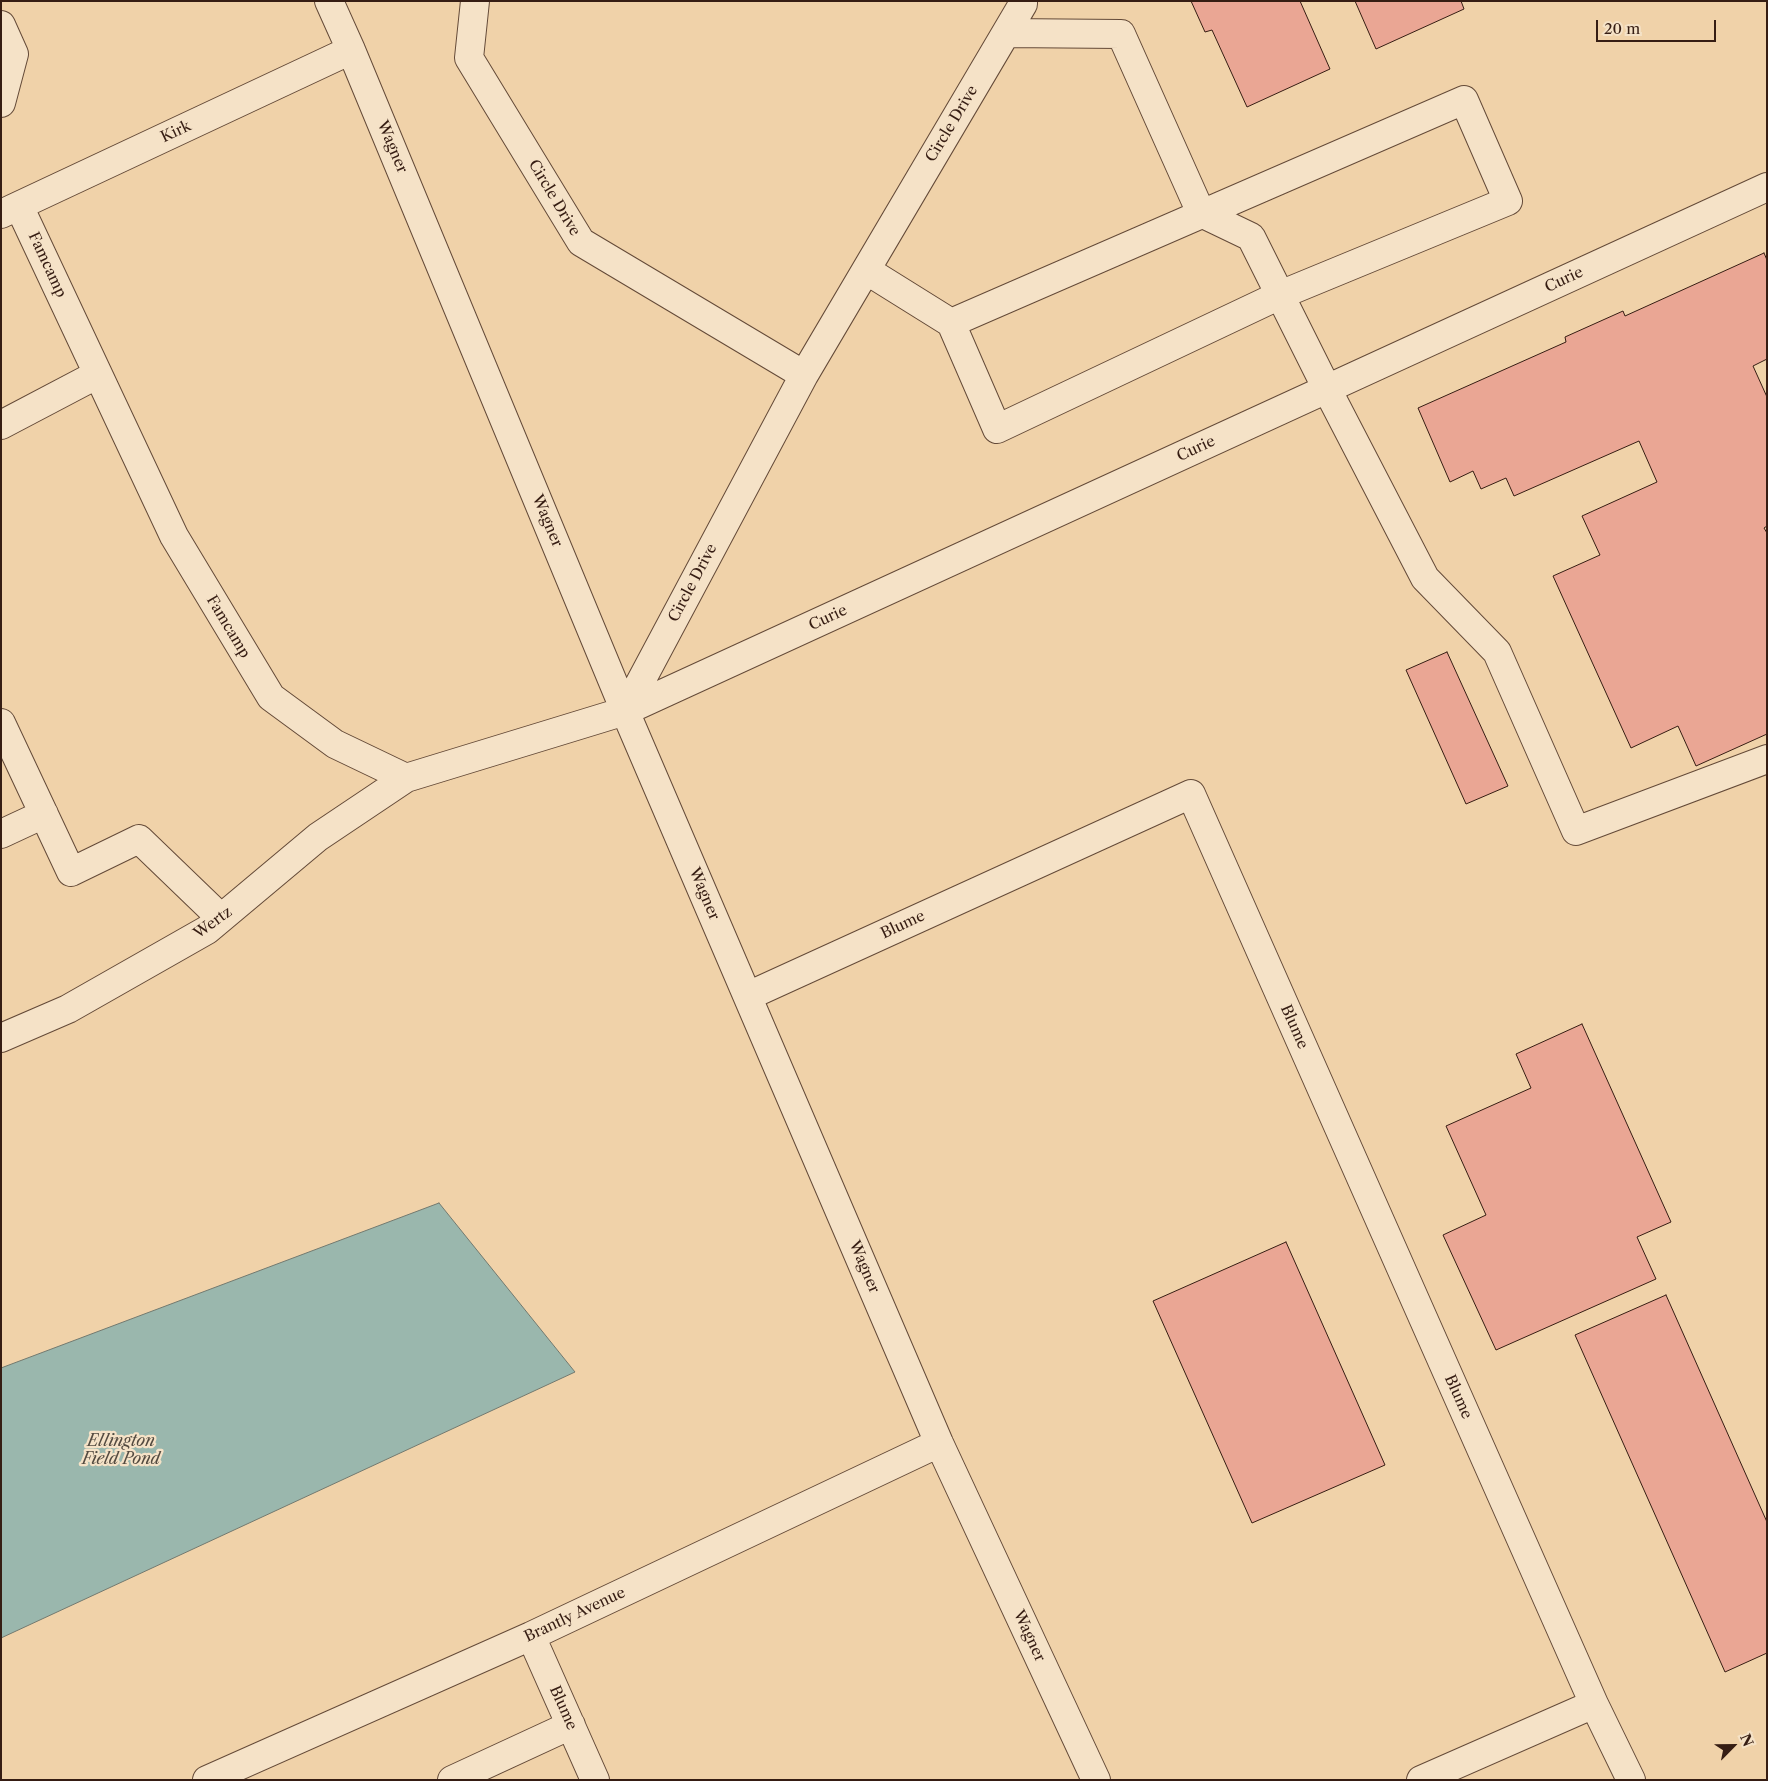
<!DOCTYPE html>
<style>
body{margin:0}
#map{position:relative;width:1768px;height:1781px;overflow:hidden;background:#f0d2a9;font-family:"Libre Caslon Text",serif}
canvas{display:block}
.frame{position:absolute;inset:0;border:2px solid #361d13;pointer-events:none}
.north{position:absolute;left:1708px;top:1721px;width:50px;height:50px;-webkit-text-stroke:4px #f5e2c7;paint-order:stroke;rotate:67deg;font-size:14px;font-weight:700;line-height:20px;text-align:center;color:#361d13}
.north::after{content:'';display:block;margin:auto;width:18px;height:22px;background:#361d13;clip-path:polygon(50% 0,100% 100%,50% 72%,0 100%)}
.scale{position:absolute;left:1596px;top:20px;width:120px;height:22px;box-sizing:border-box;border:2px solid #361d13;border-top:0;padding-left:6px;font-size:15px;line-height:18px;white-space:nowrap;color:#361d13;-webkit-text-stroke:4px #f5e2c7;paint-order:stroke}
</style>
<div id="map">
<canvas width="1768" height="1781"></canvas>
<div class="frame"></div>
<div class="north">N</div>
<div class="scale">20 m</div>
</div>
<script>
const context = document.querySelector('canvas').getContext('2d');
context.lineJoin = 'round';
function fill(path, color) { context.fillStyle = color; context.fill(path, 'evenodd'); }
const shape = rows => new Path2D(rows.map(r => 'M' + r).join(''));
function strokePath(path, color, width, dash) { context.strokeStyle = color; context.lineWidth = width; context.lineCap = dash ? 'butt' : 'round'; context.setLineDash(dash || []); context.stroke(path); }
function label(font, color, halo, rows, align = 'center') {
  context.font = font + ' "Libre Caslon Text",serif'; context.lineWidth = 4.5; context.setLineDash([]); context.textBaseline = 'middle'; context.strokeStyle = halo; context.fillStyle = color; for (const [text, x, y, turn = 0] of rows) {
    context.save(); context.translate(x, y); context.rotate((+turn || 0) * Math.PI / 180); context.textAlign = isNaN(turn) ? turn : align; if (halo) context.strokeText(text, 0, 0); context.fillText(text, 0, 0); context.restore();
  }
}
const water = shape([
 [439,1203,575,1372,1,1638,1,1368,439,1203]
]);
fill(water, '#9ab7ad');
strokePath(water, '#72796f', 1);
const building = shape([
 [1191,1,1300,1,1330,69,1247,107,1212,30,1205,32,1191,1],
 [1355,1,1461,1,1464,9,1376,49,1355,1],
 [1764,253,1767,260,1767,359,1753,366,1767,397,1767,526,1764,528,1767,533,1767,734,1696,766,1678,726,1631,748,1553,576,1600,555,1582,516,1657,482,1639,441,1514,496,1506,478,1481,489,1473,471,1450,482,1418,408,1566,342,1565,337,1623,311,1625,316,1764,253],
 [1447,652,1508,786,1466,804,1406,670,1447,652],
 [1582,1024,1671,1222,1637,1237,1656,1279,1496,1350,1443,1235,1486,1215,1446,1126,1531,1088,1516,1054,1582,1024],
 [1286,1242,1385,1465,1252,1523,1153,1301,1286,1242],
 [1666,1295,1767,1522,1767,1653,1725,1672,1575,1335,1666,1295]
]);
fill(building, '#eaa694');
strokePath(building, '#361d13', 1);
const minor = shape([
 [329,1,351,50,625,711,939,1443,1096,1780],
 [475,1,469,58,581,242,804,375,1023,4,1023,1],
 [1,25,14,54,1,103],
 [1006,33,1121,34,1201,213,1251,237,1327,389,1425,578,1497,652,1576,831,1767,759],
 [19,206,174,536,271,697,335,744,406,778,625,711,1767,187],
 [1,214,351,50],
 [866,270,951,323,1464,100,1508,201,1280,295,997,429,951,323],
 [1,425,98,374],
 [625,711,804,375],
 [1,723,71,872,139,839,221,918],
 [1,834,44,814],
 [748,996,1191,794,1594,1704,1421,1780],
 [1,1038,68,1009,207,930,318,837,406,778],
 [531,1636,595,1780],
 [1594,1704,1631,1780],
 [207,1780,531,1636,939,1443],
 [452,1780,571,1725]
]);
strokePath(minor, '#644a38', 30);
strokePath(minor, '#f5e2c7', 28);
label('15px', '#361d13', '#f5e2c7', [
 ["Circle Drive",952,124,-59],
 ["Kirk",176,132,-25],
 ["Wagner",392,147,67],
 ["Circle Drive",554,198,59],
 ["Famcamp",47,265,65],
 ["Curie",1564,280,-25],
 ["Curie",1196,449,-25],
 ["Wagner",547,521,67],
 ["Circle Drive",693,583,-62],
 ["Curie",828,618,-25],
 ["Famcamp",228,627,59],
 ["Wagner",704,894,67],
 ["Wertz",213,923,-36],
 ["Blume",903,925,-25],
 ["Blume",1294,1027,66],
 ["Wagner",864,1267,67],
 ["Blume",1458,1397,66],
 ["Brantly Avenue",575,1615,-25],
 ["Wagner",1029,1636,65],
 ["Blume",563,1708,66]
]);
label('italic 16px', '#544b41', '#f5e2c7', [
 ["Ellington",121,1441],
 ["Field Pond",121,1459]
]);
</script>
